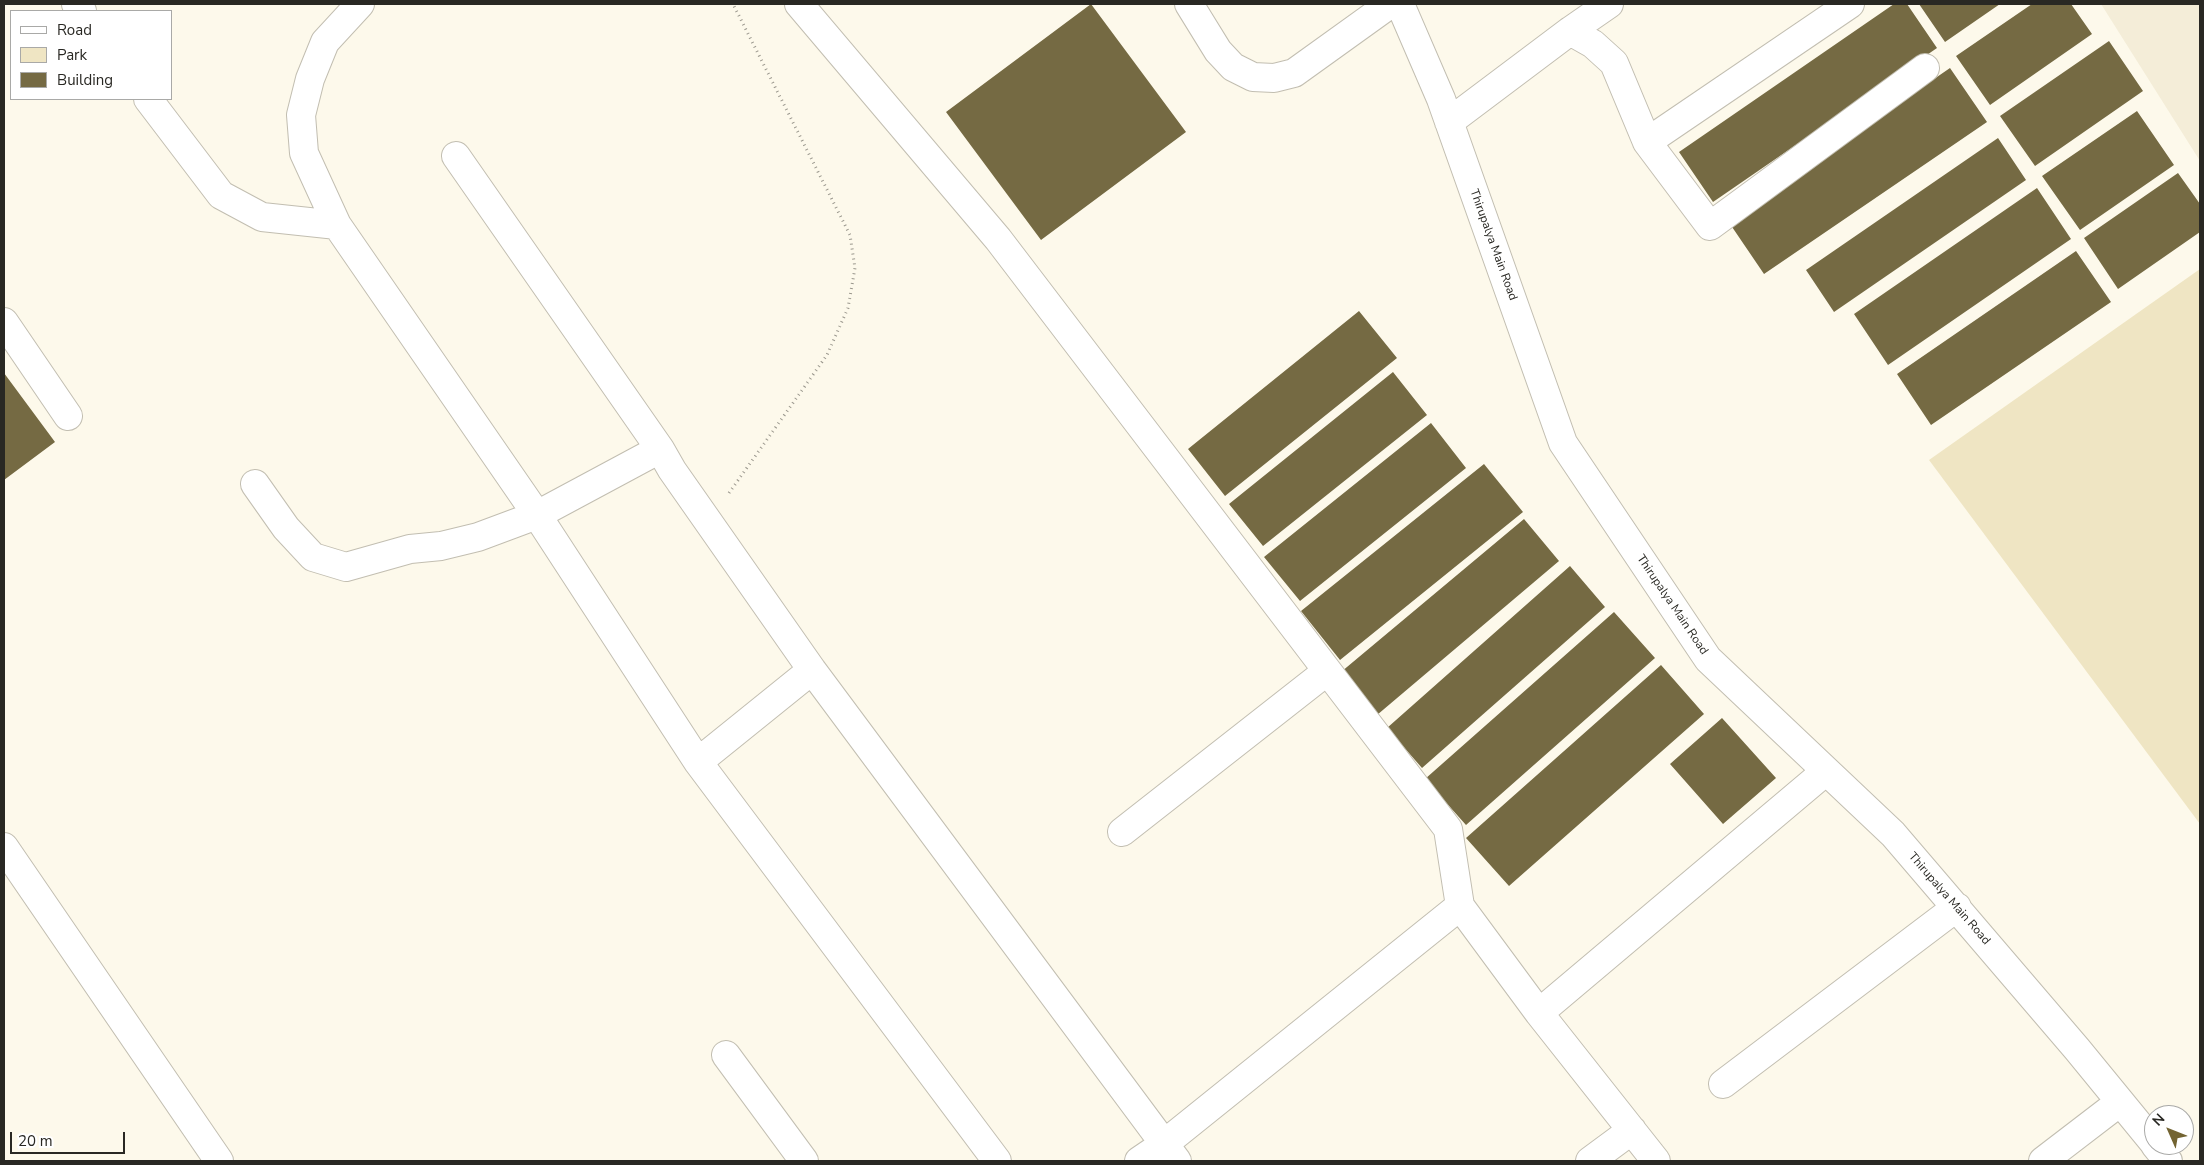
<!DOCTYPE html>
<style>
body{margin:0}
#map{position:relative;width:2204px;height:1165px;overflow:hidden;background:#fdf9eb;font-family:"Nunito Sans",sans-serif}
canvas{display:block}
.frame{position:absolute;inset:0;border:5px solid #292823;pointer-events:none}
.legend{position:absolute;left:10px;top:10px;width:162px;height:90px;box-sizing:border-box;background:#fff;border:1px solid #a9a9a7;margin:0;padding:6px 9px;list-style:none;font-size:15px;color:#292823}
.legend li{display:flex;align-items:center;gap:10px;height:25px}
.legend b{width:25px;border:1px solid #a9a9a7}
.north{position:absolute;left:2144px;top:1105px;width:50px;height:50px;box-sizing:border-box;background:#fff;border:1px solid #a9a9a7;border-radius:50%;rotate:314deg;font-size:14px;font-weight:700;line-height:20px;text-align:center;color:#292823}
.north::after{content:'';display:block;margin:auto;width:18px;height:22px;background:#736432;clip-path:polygon(50% 0,100% 100%,50% 72%,0 100%)}
.scale{position:absolute;left:10px;top:1132px;width:115px;height:22px;box-sizing:border-box;border:2px solid #292823;border-top:0;padding-left:6px;font-size:15px;line-height:18px;white-space:nowrap;color:#292823;-webkit-text-stroke:4px #fff;paint-order:stroke}
</style>
<div id="map">
<canvas width="2204" height="1165"></canvas>
<div class="frame"></div>
<ul class="legend">
<li><b style="height:6px;background:#fff"></b>Road</li>
<li><b style="height:14px;background:#efe5c3"></b>Park</li>
<li><b style="height:14px;background:#756a43"></b>Building</li>
</ul>
<div class="north">N</div>
<div class="scale">20 m</div>
</div>
<script>
const context = document.querySelector('canvas').getContext('2d');
context.lineJoin = 'round';
function fill(path, color) { context.fillStyle = color; context.fill(path, 'evenodd'); }
const shape = rows => new Path2D(rows.map(r => 'M' + r).join(''));
function strokePath(path, color, width, dash) { context.strokeStyle = color; context.lineWidth = width; context.lineCap = dash ? 'butt' : 'round'; context.setLineDash(dash || []); context.stroke(path); }
function label(font, color, halo, rows, align = 'center') {
  context.font = font + ' "Nunito Sans",sans-serif'; context.lineWidth = 5; context.setLineDash([]); context.textBaseline = 'middle'; context.strokeStyle = halo; context.fillStyle = color; for (const [text, x, y, turn = 0] of rows) {
    context.save(); context.translate(x, y); context.rotate((+turn || 0) * Math.PI / 180); context.textAlign = isNaN(turn) ? turn : align; if (halo) context.strokeText(text, 0, 0); context.fillText(text, 0, 0); context.restore();
  }
}
fill(shape([
 [2101,4,2200,4,2200,161]
]), '#f4edd8');
fill(shape([
 [2200,269,2200,824,1929,460]
]), '#efe5c3');
fill(shape([
 [1091,4,1186,132,1041,240,946,112],
 [1894,4,1907,4,1937,48,1713,202,1679,152],
 [1919,4,2000,4,1945,42],
 [2032,4,2071,4,2092,34,1990,105,1956,56],
 [2109,41,2143,91,2035,166,2000,116],
 [1950,68,1987,122,1764,274,1728,221],
 [2137,111,2174,165,2080,230,2042,176],
 [1998,138,2026,180,1834,312,1806,270],
 [2178,173,2200,204,2200,232,2118,289,2084,238],
 [2037,188,2071,239,1888,365,1854,314],
 [2076,251,2111,302,1931,425,1897,374],
 [1359,311,1397,358,1225,496,1188,449],
 [1393,372,1427,415,1263,546,1229,504],
 [4,373,55,442,4,480],
 [1431,423,1466,468,1300,601,1264,557],
 [1484,464,1523,512,1340,660,1301,611],
 [1524,519,1559,561,1377,715,1341,672],
 [1570,566,1605,607,1422,768,1387,728],
 [1614,612,1655,658,1466,825,1425,779],
 [1661,665,1704,714,1509,886,1466,838],
 [1722,718,1776,778,1723,824,1670,764]
]), '#756a43');
const minor = shape([
 [76,4,82,11],
 [360,4,325,42,310,79,301,115,304,153,337,225,537,515,698,762,997,1161],
 [799,4,998,239,1448,829,1460,906,1539,1013,1826,771],
 [1189,4,1218,51,1233,67,1253,77,1274,78,1294,73,1390,4],
 [1400,4,1441,99,1563,443,1708,659,1893,834,2077,1049,2154,1143],
 [1570,31,1593,44,1614,63,1647,142,1710,226,1925,68],
 [148,99,221,195,262,217,337,225],
 [1449,122,1570,31,1609,4],
 [1647,142,1850,4],
 [456,156,660,449],
 [4,322,68,416],
 [255,484,286,528,313,557,346,567,410,549,441,546,478,537,537,515,660,449,672,470,812,670,1177,1161],
 [698,762,812,670],
 [1122,832,1326,672],
 [4,847,219,1161],
 [1539,1013,1656,1161],
 [726,1055,804,1161],
 [1723,1084,1957,907],
 [2155,1145,2168,1161],
 [1139,1161,1164,1144,1460,906],
 [1590,1161,1632,1130],
 [2043,1161,2120,1102]
]);
strokePath(minor, '#c2beb1', 30);
strokePath(shape([
 [729,493,827,355,848,308,855,268,850,235,733,4]
]), '#9b988e', 3, [1, 4]);
strokePath(minor, '#fff', 28);
label('12px', '#292823', '#fff', [
 ["Thirupalya Main Road",1493,245,70],
 ["Thirupalya Main Road",1672,605,56],
 ["Thirupalya Main Road",1949,899,49]
]);
</script>
